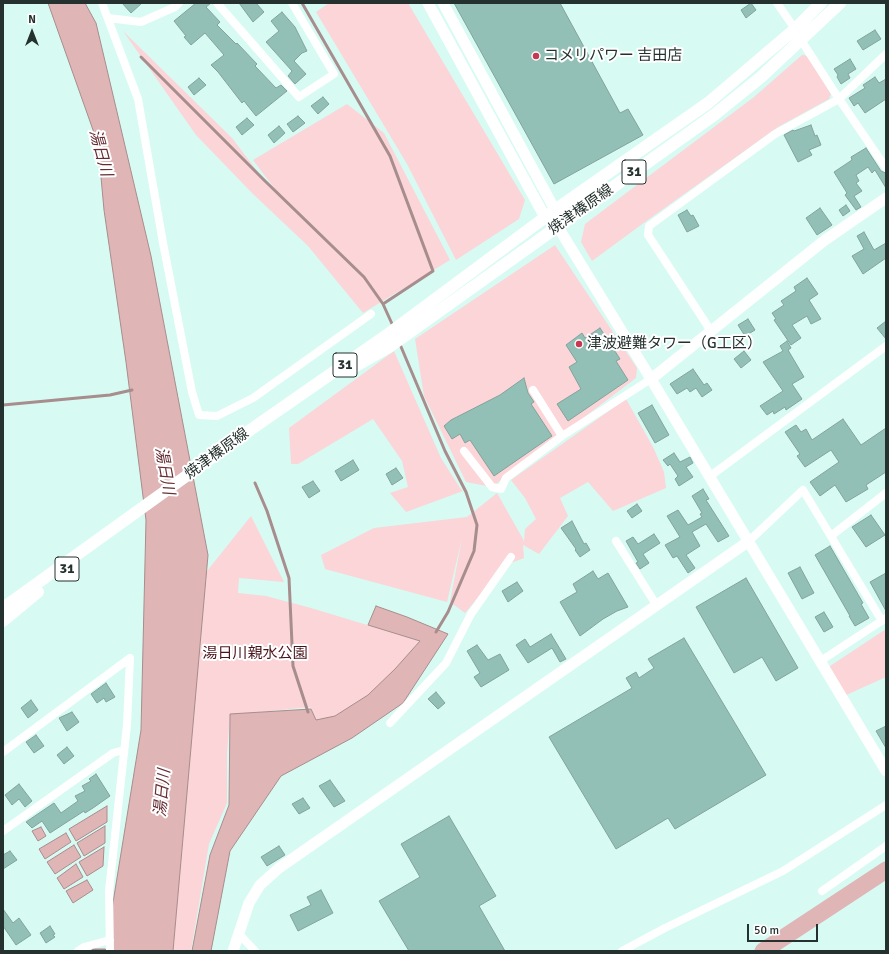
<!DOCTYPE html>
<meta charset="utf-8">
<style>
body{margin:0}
#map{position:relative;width:889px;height:954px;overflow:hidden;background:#d7fbf3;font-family:Signika,sans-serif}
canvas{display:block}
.frame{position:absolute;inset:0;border:4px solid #24312e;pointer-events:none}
.north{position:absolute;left:12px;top:12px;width:40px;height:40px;-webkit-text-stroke:3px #fff;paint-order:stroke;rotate:0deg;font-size:11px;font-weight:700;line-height:16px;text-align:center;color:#24312e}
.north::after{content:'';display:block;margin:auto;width:14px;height:18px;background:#24312e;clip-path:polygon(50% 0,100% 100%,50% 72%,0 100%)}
.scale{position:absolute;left:747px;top:924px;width:71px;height:18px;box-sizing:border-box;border:2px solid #24312e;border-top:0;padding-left:5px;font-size:12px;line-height:14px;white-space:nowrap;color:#24312e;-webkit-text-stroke:3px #fff;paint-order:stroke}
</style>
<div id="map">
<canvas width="889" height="954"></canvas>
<div class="frame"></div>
<div class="north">N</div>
<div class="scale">50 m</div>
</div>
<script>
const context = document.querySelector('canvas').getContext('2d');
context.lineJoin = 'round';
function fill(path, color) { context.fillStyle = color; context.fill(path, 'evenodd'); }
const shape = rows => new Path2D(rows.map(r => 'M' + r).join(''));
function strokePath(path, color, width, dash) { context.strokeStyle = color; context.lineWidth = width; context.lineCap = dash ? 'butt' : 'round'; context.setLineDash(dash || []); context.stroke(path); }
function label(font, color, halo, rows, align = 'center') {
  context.font = font + ' Signika,"Noto Sans JP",sans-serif'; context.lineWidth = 4; context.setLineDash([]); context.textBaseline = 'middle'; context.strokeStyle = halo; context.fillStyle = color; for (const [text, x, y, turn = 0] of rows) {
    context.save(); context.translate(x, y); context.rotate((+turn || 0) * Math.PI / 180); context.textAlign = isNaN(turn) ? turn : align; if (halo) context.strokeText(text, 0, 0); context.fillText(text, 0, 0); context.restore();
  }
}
fill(shape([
 [329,3,408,3,525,200,519,219,456,260,407,164,316,12],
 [123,31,232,138,264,180,284,201,253,160,347,104,384,133,450,260,363,313,308,246,252,193,196,135],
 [802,55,808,56,831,94,829,99,778,127,645,222,592,261,581,242,585,224,754,97],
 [555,245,637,368,636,378,492,487,466,482,424,396,415,339],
 [394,351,441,458,460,488,463,491,406,512,390,493,408,487,402,461,373,419,298,464,291,464,289,428],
 [626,399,653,447,664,472,666,488,613,511,588,482,560,498,568,516,539,554,523,545,524,558,505,565,465,613,450,602,462,538,447,602,325,569,321,555,374,528,467,517,497,493,523,539,524,542,525,529,536,519,525,498,511,480],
 [251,516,284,582,239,578,238,593,266,596,311,608,420,641,379,688,329,720,316,720,310,707,230,715,227,753,227,803,209,844,191,951,173,951,203,576],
 [886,629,886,677,844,696,827,668]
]), '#fbd5d7');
const water = shape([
 [48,3,85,3,96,23,151,256,208,555,173,951,113,951,110,921,141,730,146,520,126,362,104,210,98,144,48,3],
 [376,606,407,617,448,634,403,703,352,738,281,776,230,851,211,951,192,951,210,855,229,805,230,714,311,709,316,720,335,716,368,695,395,669,420,641,368,625,376,606],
 [107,806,107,822,76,841,69,829,107,806],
 [105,826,105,843,84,856,77,843,105,826],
 [41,827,46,836,38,841,32,831,41,827],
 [66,833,71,842,45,859,39,849,66,833],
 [74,845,81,857,55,874,47,862,74,845],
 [104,847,103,866,87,876,79,862,104,847],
 [76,864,83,877,64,889,57,878,76,864],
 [87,880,93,890,73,903,66,891,87,880]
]);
fill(water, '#dfb5b6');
strokePath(water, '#a78d8d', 1);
strokePath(shape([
 [302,3,390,156,433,271,383,304],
 [141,57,264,180,364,277,383,304,393,326],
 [399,342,445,451,466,492,477,525,474,551,448,612,436,632],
 [3,405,110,395,132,390],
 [255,483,267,511,289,578,293,666,308,712],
 [93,950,105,950]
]), '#a78d8d', 3);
strokePath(shape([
 [763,951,886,870]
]), '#dfb5b6', 17);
const building = shape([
 [122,3,142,3,131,13,122,3],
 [196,3,211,3,206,7,220,22,217,25,236,44,237,43,257,64,255,66,276,88,281,85,287,91,256,116,244,101,242,103,218,72,211,65,224,55,205,33,191,45,184,37,186,36,174,21,196,3],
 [239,3,256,3,264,12,253,22,239,3],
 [454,3,560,3,620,113,628,109,643,135,554,184,454,3],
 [751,3,756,10,746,18,741,10,751,3],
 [282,12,295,27,307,51,302,53,294,61,306,74,295,84,288,76,292,71,266,42,279,31,271,21,282,12],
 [875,30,881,39,863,50,857,41,875,30],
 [850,59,856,69,848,74,850,78,841,84,837,77,838,75,834,69,850,59],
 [875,77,879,83,886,79,886,99,865,113,858,103,854,106,849,98,865,88,863,85,875,77],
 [199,78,206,85,194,95,188,87,199,78],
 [323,97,329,104,318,114,311,106,323,97],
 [298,116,305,123,293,132,287,124,298,116],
 [247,118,254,125,242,135,236,127,247,118],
 [811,125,815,136,817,135,821,145,809,150,812,155,798,162,784,135,793,130,794,131,811,125],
 [279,126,285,133,274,143,268,135,279,126],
 [866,148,881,171,886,173,886,188,875,170,872,173,868,167,856,175,859,181,856,183,862,191,854,196,861,207,856,210,845,195,847,193,834,172,852,160,851,157,866,148],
 [846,205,850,211,843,216,839,210,846,205],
 [820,208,832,225,817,235,806,218,820,208],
 [687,210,691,216,693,215,699,226,687,232,678,215,687,210],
 [864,232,874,250,886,243,886,258,863,274,852,256,864,249,857,236,864,232],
 [807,278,818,294,809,300,821,319,811,324,807,316,792,325,801,338,791,345,774,320,776,319,772,313,784,305,781,301,796,291,794,287,807,278],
 [748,319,755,330,745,336,738,325,748,319],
 [886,321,886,339,877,328,886,321],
 [600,328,620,359,616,361,628,380,568,421,557,404,581,389,569,367,577,362,566,345,582,333,585,338,600,328],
 [787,341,791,348,788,350,804,377,792,384,802,399,786,410,785,407,774,414,773,411,767,415,760,406,783,391,763,362,783,351,780,346,787,341],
 [744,351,751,360,741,368,734,359,744,351],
 [693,369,704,385,707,383,712,390,702,397,696,388,690,392,687,388,677,394,670,384,693,369],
 [524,378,528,393,534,402,531,404,552,436,494,476,470,440,465,443,460,434,452,439,444,426,451,420,500,395,524,378],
 [652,405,669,435,655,443,638,413,652,405],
 [843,419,861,445,886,428,886,472,866,485,868,489,846,502,835,485,820,496,810,482,839,462,831,450,805,467,797,456,800,454,785,432,796,425,801,432,806,429,812,440,843,419],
 [674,453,680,462,690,457,693,463,686,467,693,477,679,486,675,479,678,476,670,464,668,466,663,460,674,453],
 [353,460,359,470,341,481,335,471,353,460],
 [396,468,403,478,392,485,386,474,396,468],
 [313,481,320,491,309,498,302,487,313,481],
 [703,489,709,499,706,500,729,536,718,542,706,524,692,532,700,546,686,555,695,568,688,573,677,556,673,558,665,545,680,537,667,516,678,510,688,525,702,517,700,514,702,513,692,496,703,489],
 [637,504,642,511,632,518,627,511,637,504],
 [871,515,885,535,866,547,852,527,871,515],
 [572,521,584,544,586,543,590,550,580,557,575,550,576,549,561,528,572,521],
 [654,534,660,543,643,554,649,563,640,569,636,563,638,562,626,541,633,537,638,544,654,534],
 [830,546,863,603,861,604,869,618,855,626,849,616,850,616,815,555,830,546],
 [800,567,814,593,802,599,788,573,800,567],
 [593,571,598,579,608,573,628,607,617,611,603,619,580,636,560,602,577,592,573,584,593,571],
 [886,573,886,611,870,582,886,573],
 [746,578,798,668,776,681,762,657,734,673,696,607,746,578],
 [517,582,523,591,508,602,502,591,517,582],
 [824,612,833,627,824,632,815,617,824,612],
 [551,634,566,659,560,662,552,648,528,663,516,645,525,639,530,647,551,634],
 [684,638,766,775,675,829,668,818,616,849,549,737,632,688,626,678,636,672,639,678,654,668,648,659,684,638],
 [477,645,488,660,500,654,509,670,481,687,474,677,480,673,467,651,477,645],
 [106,683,115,697,106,702,104,698,97,703,91,694,106,683],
 [436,692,445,703,438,709,428,699,436,692],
 [31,700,38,710,28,718,21,708,31,700],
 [72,712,79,722,67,731,59,718,72,712],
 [886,726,886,748,876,731,886,726],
 [36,735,44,746,34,753,26,742,36,735],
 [67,747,74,756,64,764,57,755,67,747],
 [96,774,110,796,93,808,85,813,84,811,50,833,42,821,32,828,26,822,54,803,61,813,78,801,75,796,85,791,82,786,91,781,89,779,96,774],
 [330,780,345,801,334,807,319,786,330,780],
 [19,784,32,801,25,807,19,799,12,805,5,795,19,784],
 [303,798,310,808,299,814,292,804,303,798],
 [449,816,496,896,479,906,505,951,409,951,379,901,420,877,401,844,449,816],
 [279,846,285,855,267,866,261,857,279,846],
 [10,851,17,860,3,869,3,855,10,851],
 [321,890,333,913,298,931,290,915,311,905,307,897,321,890],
 [3,909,13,923,19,918,31,935,16,945,3,926,3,909],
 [50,926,55,934,53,935,55,937,46,943,40,933,50,926]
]);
fill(building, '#93c0b6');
strokePath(building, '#82a39c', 1);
strokePath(shape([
 [102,3,138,99,163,243,192,392,199,415,217,416,253,398,371,314],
 [217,3,299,97,334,74,292,3],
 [777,3,795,29],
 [108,18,141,22,175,7,179,3],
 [801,40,839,99,886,54],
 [711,331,648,235,649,226,775,134,839,99,886,168],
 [533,390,562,436],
 [464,451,492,487,501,489,506,478,562,436,651,379],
 [709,477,886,346],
 [831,536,886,493],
 [616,541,657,606],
 [749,541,803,490,882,621],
 [819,662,886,618],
 [390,723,446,663,471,614,511,557],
 [3,752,130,658,127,725,109,891,110,951],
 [3,831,113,753,124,750],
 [822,891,886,846],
 [239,934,255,951],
 [78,951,84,947,110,940],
 [622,951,665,928,783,871,886,805]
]), '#fff', 8);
strokePath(shape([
 [428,3,546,219,551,222],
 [443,3,555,210,558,227,651,379],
 [886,198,825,240,651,379,886,771],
 [233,951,249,903,260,885,279,868,749,541]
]), '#fff', 11);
strokePath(shape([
 [352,368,389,347,714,115,761,77,840,3],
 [3,608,253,428,384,337,555,210,708,103,795,29,821,3],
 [3,621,38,592]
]), '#fff', 12);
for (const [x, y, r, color] of [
 [536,56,4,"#c83851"],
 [579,344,4,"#c83851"]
]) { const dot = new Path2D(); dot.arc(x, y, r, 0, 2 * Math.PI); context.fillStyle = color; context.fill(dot); strokePath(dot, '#fff', 1.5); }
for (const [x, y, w] of [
 [634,172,24],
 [345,365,24],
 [67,569,24]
]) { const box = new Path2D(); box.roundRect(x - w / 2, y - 12, w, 24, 3); context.fillStyle = '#fff'; context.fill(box); strokePath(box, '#24312e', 1); }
label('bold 14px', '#24312e', null, [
 ["31",634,172],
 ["31",345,365],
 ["31",67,569]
]);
label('15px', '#24312e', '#fff', [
 ["コメリパワー 吉田店",544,56],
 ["津波避難タワー（G工区）",587,344]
], 'left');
label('15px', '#24312e', '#fff', [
 ["焼津榛原線",581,210,-35],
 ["焼津榛原線",217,454,-36]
]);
label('15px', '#49151c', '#fff', [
 ["湯日川親水公園",255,654]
]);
label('italic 16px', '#662e34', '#fff', [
 ["湯日川",100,153,75],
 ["湯日川",164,471,80],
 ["湯日川",163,793,-85]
]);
</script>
